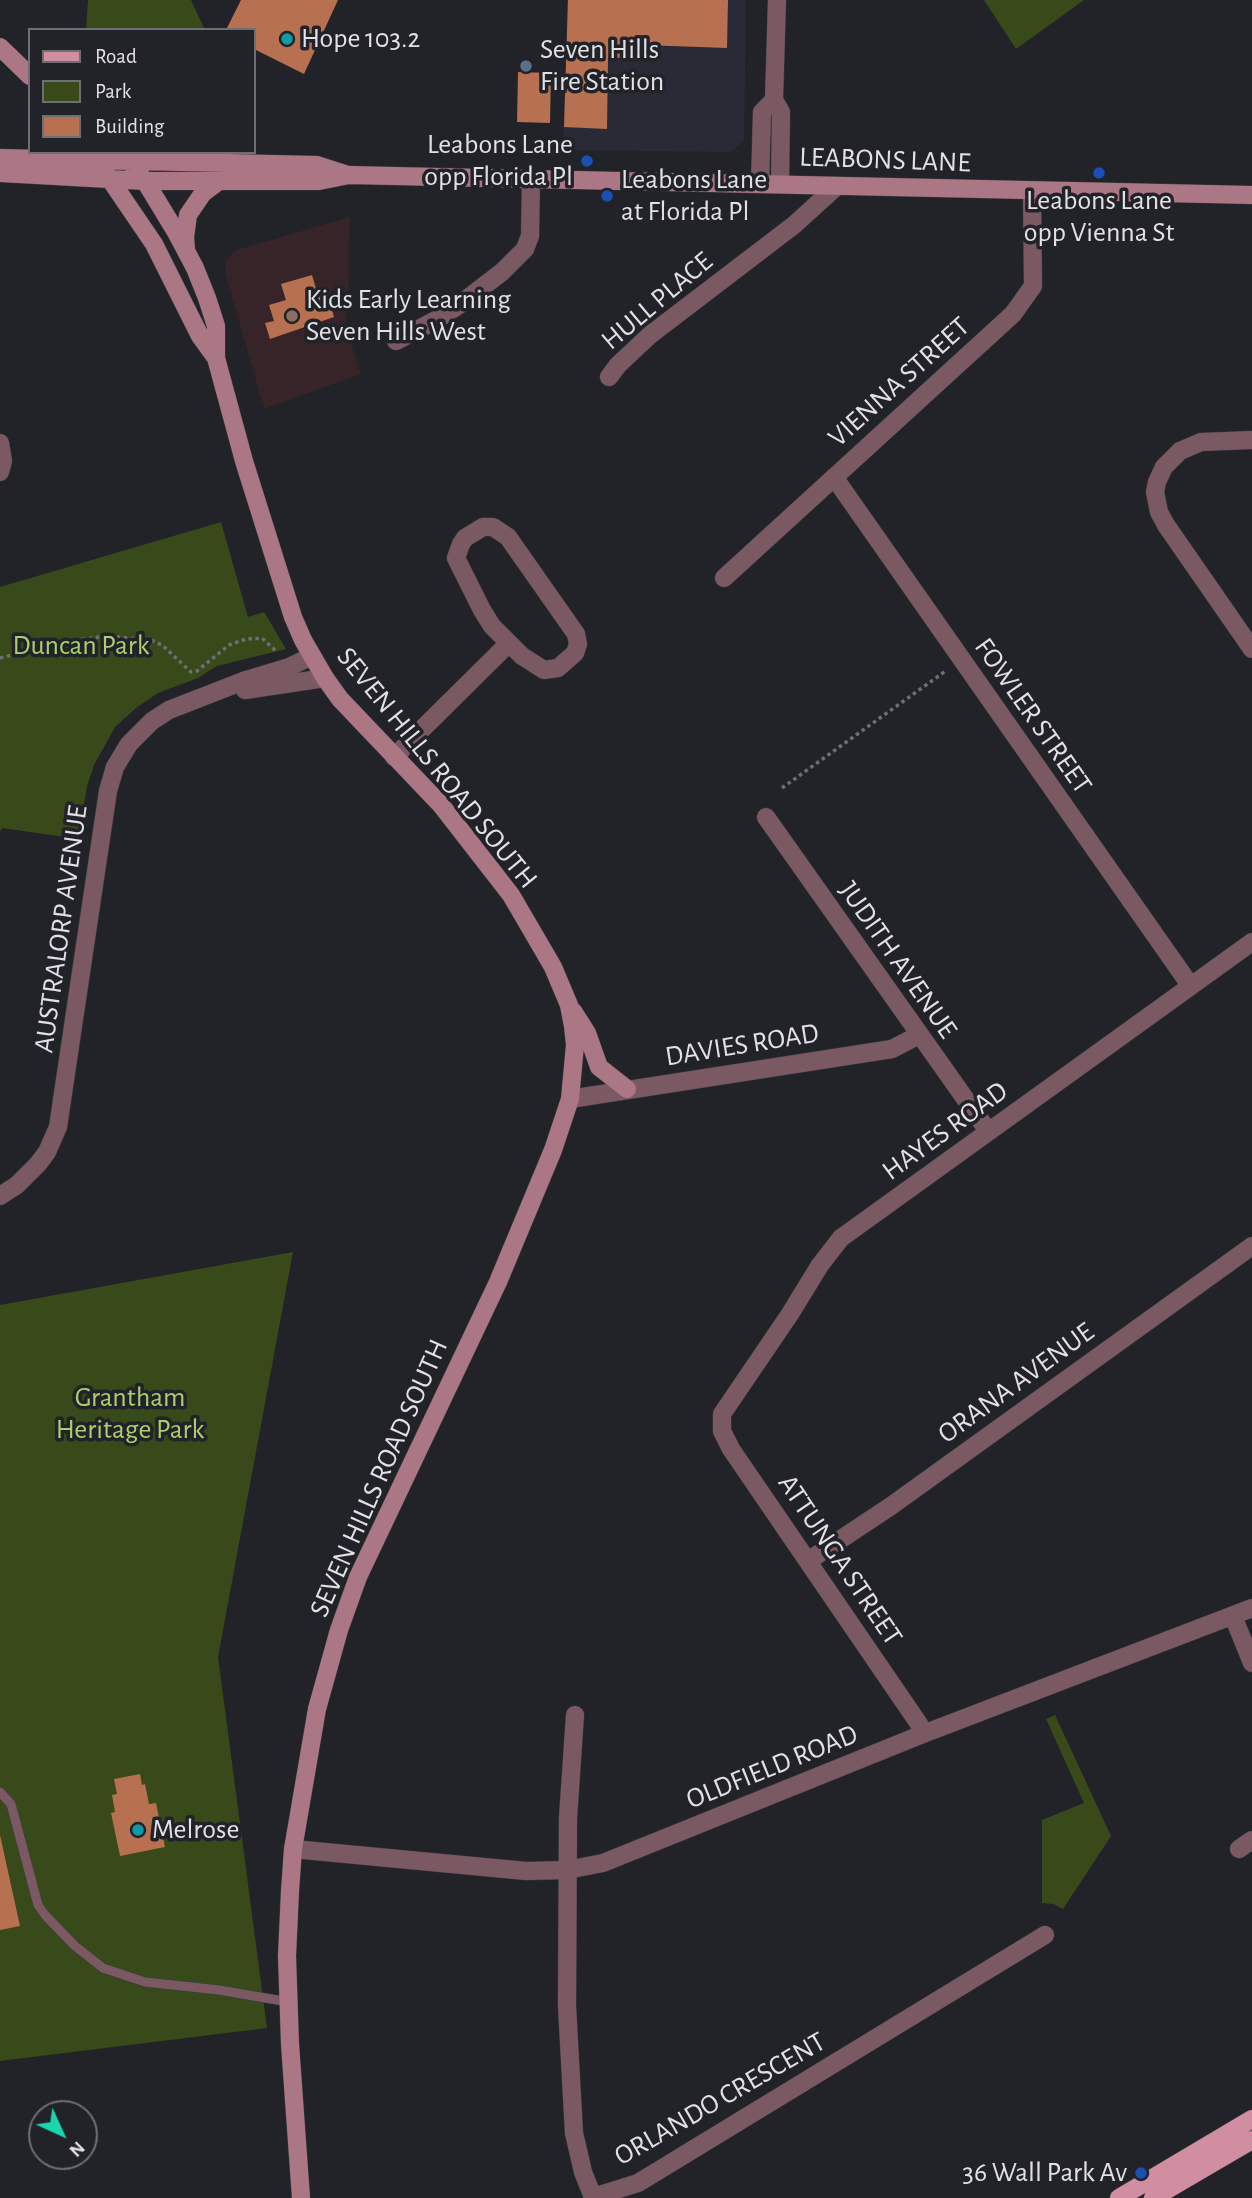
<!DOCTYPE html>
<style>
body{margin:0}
#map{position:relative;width:1252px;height:2198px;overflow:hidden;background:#222229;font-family:"Alegreya Sans",sans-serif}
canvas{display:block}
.legend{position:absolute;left:28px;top:28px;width:228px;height:126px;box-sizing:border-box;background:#222229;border:2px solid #6e6e75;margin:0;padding:9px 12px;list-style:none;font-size:21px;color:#e1e1e6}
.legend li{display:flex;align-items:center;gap:14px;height:35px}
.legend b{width:35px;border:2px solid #6e6e75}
.north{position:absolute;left:28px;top:2100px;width:70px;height:70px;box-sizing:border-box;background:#222229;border:2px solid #6e6e75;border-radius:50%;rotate:135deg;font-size:19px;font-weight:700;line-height:28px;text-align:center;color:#e1e1e6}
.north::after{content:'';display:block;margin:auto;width:24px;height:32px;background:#1bd5b1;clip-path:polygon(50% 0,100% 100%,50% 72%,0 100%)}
</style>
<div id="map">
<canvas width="1252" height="2198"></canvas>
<ul class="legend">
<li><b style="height:9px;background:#d18ea1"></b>Road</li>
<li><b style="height:19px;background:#384a19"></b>Park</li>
<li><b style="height:19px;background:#b77151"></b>Building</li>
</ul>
<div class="north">N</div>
</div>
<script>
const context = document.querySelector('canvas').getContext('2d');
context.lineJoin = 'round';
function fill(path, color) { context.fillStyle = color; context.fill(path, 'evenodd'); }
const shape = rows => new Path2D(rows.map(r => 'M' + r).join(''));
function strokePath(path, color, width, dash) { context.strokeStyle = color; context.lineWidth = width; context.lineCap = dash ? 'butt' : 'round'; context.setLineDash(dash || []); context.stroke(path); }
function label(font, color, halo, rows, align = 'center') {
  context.font = font + ' "Alegreya Sans",sans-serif'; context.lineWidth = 7; context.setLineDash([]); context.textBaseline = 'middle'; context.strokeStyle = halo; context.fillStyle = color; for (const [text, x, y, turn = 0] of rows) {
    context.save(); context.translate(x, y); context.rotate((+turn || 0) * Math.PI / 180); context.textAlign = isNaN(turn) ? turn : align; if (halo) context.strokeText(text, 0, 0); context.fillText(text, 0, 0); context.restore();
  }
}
fill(shape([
 [567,0,746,0,744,141,731,152,563,150]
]), '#2a2a37');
fill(shape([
 [350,217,348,307,345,324,361,374,264,409,225,272,226,259,236,250]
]), '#372429');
fill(shape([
 [88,0,191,0,205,30,86,30],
 [984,0,1084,0,1016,49],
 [221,522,248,617,264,612,286,649,217,666,198,678,158,693,136,708,115,727,94,765,87,786,79,839,2,828,0,831,0,587],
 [293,1252,218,1657,267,2028,0,2061,0,1305],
 [1055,1715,1111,1836,1063,1909,1053,1904,1042,1903,1042,1820,1084,1803,1046,1719]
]), '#384a19');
fill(shape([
 [241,0,338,0,304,74,254,49,254,30,226,30],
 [568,0,728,0,727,48,642,45,642,57,608,58,607,129,564,127],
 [518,72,551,73,550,123,517,122],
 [312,275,317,292,326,288,334,317,270,339,265,323,274,321,269,305,286,300,281,284],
 [140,1774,142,1785,145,1784,149,1804,156,1803,165,1847,120,1856,111,1813,115,1812,112,1795,117,1794,114,1779],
 [0,1835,20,1926,0,1930]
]), '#b77151');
const lane = shape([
 [0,1792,11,1804,38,1905,45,1915,75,1946,103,1968,145,1982,219,1990,289,2002]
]);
const street = shape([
 [777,0,774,100,781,112,780,183],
 [760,183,762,112,774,100],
 [396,341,436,320,459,305,502,272,525,249,530,236,531,179],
 [609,377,618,365,650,335,794,225,837,186],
 [1252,440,1201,442,1180,451,1164,467,1157,482,1155,492,1159,512,1166,525,1252,649],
 [0,443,3,461,0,472],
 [834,477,1190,985],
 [483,527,493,527,508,537,576,634,578,644,575,653,558,668,544,670,522,656,492,626,482,610,456,558,461,544,465,538,483,527],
 [724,578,1013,314,1033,286,1032,191],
 [245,690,325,678],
 [394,757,508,644],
 [766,817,988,1131],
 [570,1099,892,1049,919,1035],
 [0,1196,17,1185,38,1164,47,1152,58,1127,108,791,115,767,129,744,152,721,169,710,246,680,289,667,312,656],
 [808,1561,891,1506,1252,1246],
 [1233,1616,1252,1663],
 [575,1715,568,1818,567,2006,574,2133,583,2172,593,2197,638,2183,1045,1935],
 [923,1734,919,1724,731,1449,722,1431,722,1414,790,1314,820,1265,841,1238,1252,942],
 [293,1849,526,1871,567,1870,603,1863,923,1734,1252,1608],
 [1239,1849,1252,1840]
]);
const secondary = shape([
 [0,47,30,76],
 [122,152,145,181,176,232,195,268,207,298,216,326,216,358,244,461,293,617,303,640,325,678,340,699,441,805,511,895,553,967,569,1005,573,1026,575,1045,570,1099,553,1150,498,1282,358,1577,339,1630,317,1709,293,1849,290,1891,287,1956,290,2044,301,2198],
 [0,158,317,165,345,174],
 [105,172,154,244,200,336,216,358],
 [0,173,145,181,319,181,349,175,1252,195],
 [186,249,185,237,188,215,203,193,219,181],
 [573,1011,587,1033,599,1067,627,1089]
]);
const primary = shape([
 [1119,2198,1252,2119],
 [1153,2198,1252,2140]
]);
strokePath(lane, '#3d3d43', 10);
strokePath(street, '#3d3d43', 19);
strokePath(secondary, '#3d3d43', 19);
strokePath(primary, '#3d3d43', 19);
strokePath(shape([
 [0,658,77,640,106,636,151,640,162,645,191,672,197,671,229,645,246,639,262,638,277,652],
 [782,788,947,670]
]), '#6e6e74', 3.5, [3.5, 3.5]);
strokePath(lane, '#7a5962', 9);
strokePath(street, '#7a5962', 18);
strokePath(secondary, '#ab7785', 18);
strokePath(primary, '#d18ea1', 18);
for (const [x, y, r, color] of [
 [287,39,7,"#0f9aa8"],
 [526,66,7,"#5c6f8a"],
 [587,161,7,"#1a4fb4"],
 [1099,173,7,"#1a4fb4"],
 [607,196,7,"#1a4fb4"],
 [292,316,7,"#8d6e63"],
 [138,1830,7,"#0f9aa8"],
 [1141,2173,7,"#1a4fb4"]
]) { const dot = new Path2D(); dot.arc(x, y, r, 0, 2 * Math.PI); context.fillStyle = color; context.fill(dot); strokePath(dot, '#222229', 2.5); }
label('28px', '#e1e1e6', '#222229', [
 ["Hope 103.2",301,39],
 ["Seven Hills",540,50],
 ["Fire Station",540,82],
 ["Leabons Lane",573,145,"right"],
 ["opp Florida Pl",573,177,"right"],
 ["Leabons Lane",621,180],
 ["at Florida Pl",621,212],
 ["Leabons Lane",1099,201,"center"],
 ["opp Vienna St",1099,233,"center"],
 ["Kids Early Learning",306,300],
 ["Seven Hills West",306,332],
 ["Melrose",152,1830],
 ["36 Wall Park Av",1127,2173,"right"]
], 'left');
label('28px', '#e1e1e6', '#222229', [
 ["LEABONS LANE",885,160,2],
 ["HULL PLACE",657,301,-40],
 ["VIENNA STREET",899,382,-42],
 ["FOWLER STREET",1033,716,55],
 ["SEVEN HILLS ROAD SOUTH",437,768,51],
 ["AUSTRALORP AVENUE",61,929,-82],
 ["JUDITH AVENUE",898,960,55],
 ["DAVIES ROAD",742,1045,-9],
 ["HAYES ROAD",945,1131,-36],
 ["ORANA AVENUE",1016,1383,-36],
 ["SEVEN HILLS ROAD SOUTH",379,1478,-66],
 ["ATTUNGA STREET",840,1560,56],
 ["OLDFIELD ROAD",772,1767,-22],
 ["ORLANDO CRESCENT",720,2099,-30]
]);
label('28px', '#abcf6f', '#222229', [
 ["Duncan Park",81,646],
 ["Grantham",130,1398],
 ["Heritage Park",130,1430]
]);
</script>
